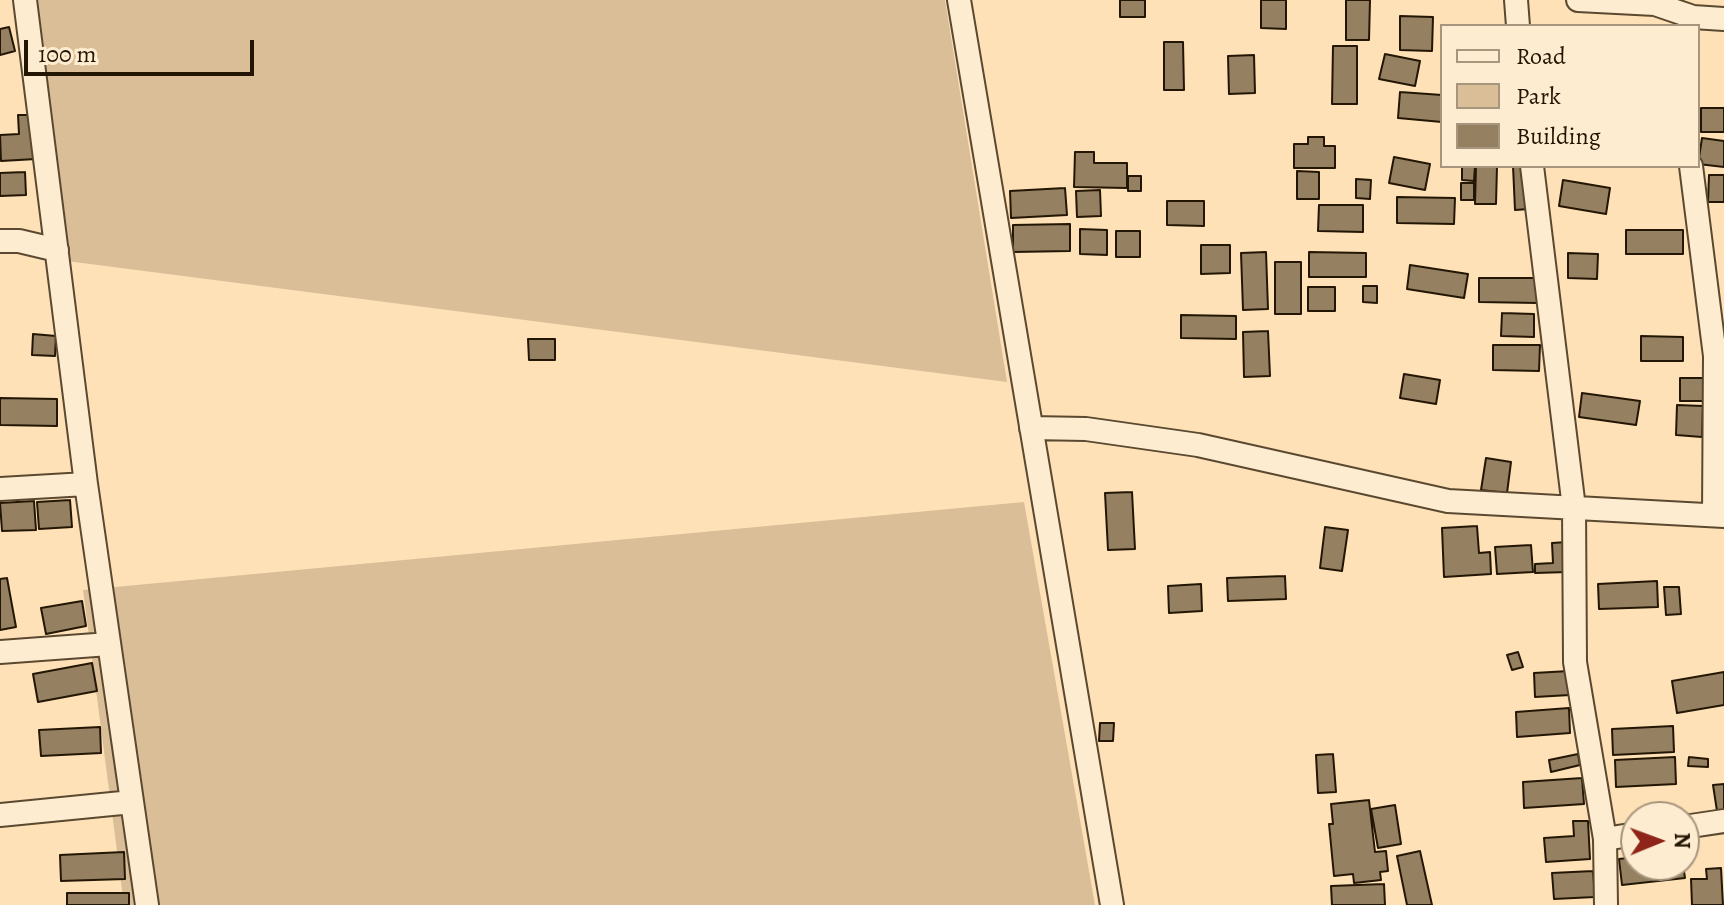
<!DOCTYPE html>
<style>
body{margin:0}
#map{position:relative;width:1724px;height:905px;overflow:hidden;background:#fee1b6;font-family:Alegreya,serif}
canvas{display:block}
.legend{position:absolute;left:1440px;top:24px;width:260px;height:144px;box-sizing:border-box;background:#feecd0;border:2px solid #a7967e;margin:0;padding:10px 14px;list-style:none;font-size:24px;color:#241604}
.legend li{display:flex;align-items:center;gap:16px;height:40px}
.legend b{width:40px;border:2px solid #a7967e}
.north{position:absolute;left:1620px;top:801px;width:80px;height:80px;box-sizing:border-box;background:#feecd0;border:2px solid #a7967e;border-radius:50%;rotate:89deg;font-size:22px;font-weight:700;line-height:32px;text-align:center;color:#241604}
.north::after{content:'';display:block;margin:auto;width:28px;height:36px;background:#8f2418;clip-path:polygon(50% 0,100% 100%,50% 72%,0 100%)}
.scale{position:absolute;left:24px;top:40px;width:230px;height:36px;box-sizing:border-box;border:4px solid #241604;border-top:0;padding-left:10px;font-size:24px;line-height:28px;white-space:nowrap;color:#241604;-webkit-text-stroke:6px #feecd0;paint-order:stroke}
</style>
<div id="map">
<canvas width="1724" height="905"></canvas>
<ul class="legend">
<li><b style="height:10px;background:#feecd0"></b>Road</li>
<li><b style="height:22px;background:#d9be98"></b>Park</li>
<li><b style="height:22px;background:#958061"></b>Building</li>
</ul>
<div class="north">N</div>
<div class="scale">100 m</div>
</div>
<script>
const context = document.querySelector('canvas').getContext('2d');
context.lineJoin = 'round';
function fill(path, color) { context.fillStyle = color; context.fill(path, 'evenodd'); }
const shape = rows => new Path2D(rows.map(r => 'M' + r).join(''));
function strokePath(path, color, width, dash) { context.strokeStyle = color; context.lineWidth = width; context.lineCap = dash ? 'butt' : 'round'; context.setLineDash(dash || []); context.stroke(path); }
fill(shape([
 [16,0,945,0,1007,382,51,259],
 [1024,502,1095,905,124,905,83,590]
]), '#d9be98');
const building = shape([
 [1120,0,1145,0,1145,17,1120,17,1120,0],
 [1261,0,1286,0,1286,29,1261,28,1261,0],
 [1346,0,1370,0,1369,40,1346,40,1346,0],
 [1400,16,1433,17,1432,51,1400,50,1400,16],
 [9,27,15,51,0,55,0,29,9,27],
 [1164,42,1183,42,1184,90,1164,90,1164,42],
 [1333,46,1357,46,1357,104,1332,104,1333,46],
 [1385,54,1420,61,1415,86,1379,79,1385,54],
 [1254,55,1255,93,1229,94,1228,56,1254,55],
 [1400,92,1442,95,1442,122,1398,118,1400,92],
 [1701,108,1724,108,1724,132,1701,132,1701,108],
 [18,115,34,115,36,159,1,161,0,135,19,134,18,115],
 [1308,137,1324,137,1324,146,1335,146,1335,168,1294,168,1294,144,1308,144,1308,137],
 [1702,138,1724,141,1724,167,1698,164,1702,138],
 [1075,152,1094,152,1094,163,1127,163,1127,188,1074,187,1075,152],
 [1394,157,1430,164,1425,190,1389,183,1394,157],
 [1462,166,1475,166,1474,181,1462,180,1462,166],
 [1476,166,1497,166,1496,204,1475,204,1476,166],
 [1513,166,1527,166,1529,209,1515,210,1513,166],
 [1297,171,1319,172,1319,199,1297,199,1297,171],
 [25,172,26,195,0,196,0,173,25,172],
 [1709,175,1724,175,1724,202,1708,202,1709,175],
 [1128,176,1141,176,1141,191,1128,191,1128,176],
 [1356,179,1371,180,1370,199,1356,198,1356,179],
 [1563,180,1610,188,1606,214,1559,206,1563,180],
 [1461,183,1474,183,1474,200,1461,200,1461,183],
 [1065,188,1067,215,1011,218,1010,191,1065,188],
 [1100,190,1101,216,1077,217,1076,191,1100,190],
 [1397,197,1455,198,1454,224,1397,223,1397,197],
 [1167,201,1204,201,1204,226,1167,225,1167,201],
 [1319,205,1363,205,1363,232,1318,231,1319,205],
 [1070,224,1070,251,1013,252,1013,225,1070,224],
 [1080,229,1107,230,1107,255,1080,254,1080,229],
 [1626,230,1683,230,1683,254,1626,254,1626,230],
 [1116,231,1140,231,1140,257,1116,257,1116,231],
 [1201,245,1230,245,1230,273,1201,274,1201,245],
 [1266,252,1268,309,1243,310,1241,253,1266,252],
 [1309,252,1366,253,1366,277,1309,277,1309,252],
 [1568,253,1598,254,1597,279,1568,278,1568,253],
 [1275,262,1301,262,1301,314,1275,314,1275,262],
 [1410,265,1468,274,1464,298,1407,289,1410,265],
 [1479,278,1539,278,1538,303,1479,302,1479,278],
 [1363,286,1377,286,1377,303,1363,302,1363,286],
 [1308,287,1335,287,1335,311,1308,311,1308,287],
 [1502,313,1534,314,1534,337,1501,336,1502,313],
 [1181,315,1236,316,1236,339,1181,338,1181,315],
 [1268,331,1270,376,1244,377,1243,332,1268,331],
 [33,334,56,336,55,356,32,355,33,334],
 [1641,336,1683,337,1683,361,1641,361,1641,336],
 [528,339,555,339,555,360,529,360,528,339],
 [1493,345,1540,345,1539,371,1493,370,1493,345],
 [1404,374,1440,380,1436,404,1400,398,1404,374],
 [1680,378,1707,378,1706,401,1680,401,1680,378],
 [1582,393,1640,401,1636,425,1579,417,1582,393],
 [0,398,57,399,57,426,0,425,0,398],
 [1677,405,1703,406,1702,437,1676,435,1677,405],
 [1486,458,1511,462,1507,493,1481,490,1486,458],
 [1132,492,1135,549,1108,550,1105,493,1132,492],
 [70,500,72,527,39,529,37,502,70,500],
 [34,501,36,530,2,531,0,503,34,501],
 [1477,526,1479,553,1490,552,1491,574,1444,577,1442,528,1477,526],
 [1325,527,1348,530,1342,571,1320,568,1325,527],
 [1567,542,1568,572,1535,573,1535,564,1553,563,1552,543,1567,542],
 [1531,545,1533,572,1497,574,1495,547,1531,545],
 [1285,576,1286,599,1228,601,1227,578,1285,576],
 [7,578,16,627,0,630,0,579,7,578],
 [1657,581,1658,607,1599,609,1598,584,1657,581],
 [1201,584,1202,611,1169,613,1168,586,1201,584],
 [1664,587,1679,587,1681,614,1666,615,1664,587],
 [82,601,86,626,46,634,41,608,82,601],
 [1518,652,1523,667,1512,670,1507,655,1518,652],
 [92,663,97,691,38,702,33,674,92,663],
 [1569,671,1570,695,1535,697,1534,673,1569,671],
 [1724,672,1724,705,1677,713,1672,681,1724,672],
 [1569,708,1570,733,1517,737,1516,712,1569,708],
 [1100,723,1114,723,1113,741,1099,741,1100,723],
 [1673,726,1674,752,1613,755,1612,729,1673,726],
 [100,727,101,753,41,756,39,730,100,727],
 [1333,754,1336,792,1318,793,1316,755,1333,754],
 [1578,754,1580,765,1551,772,1549,760,1578,754],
 [1675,757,1676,784,1616,787,1615,760,1675,757],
 [1689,757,1708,759,1708,767,1688,766,1689,757],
 [1582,778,1584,804,1524,808,1523,782,1582,778],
 [1724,784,1724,810,1717,811,1713,785,1724,784],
 [1369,800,1375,852,1386,851,1388,871,1380,872,1381,880,1354,883,1353,874,1334,876,1329,824,1333,824,1331,804,1369,800],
 [1395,805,1401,844,1378,848,1371,809,1395,805],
 [1573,821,1588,821,1590,859,1546,862,1544,838,1574,836,1573,821],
 [1420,851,1432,905,1407,905,1397,856,1420,851],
 [124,852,125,879,61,881,60,855,124,852],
 [1636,857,1636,865,1683,865,1685,878,1622,885,1619,859,1636,857],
 [1721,868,1723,905,1692,905,1691,879,1707,879,1706,869,1721,868],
 [1593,871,1595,897,1554,899,1552,873,1593,871],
 [1384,884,1385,905,1332,905,1331,886,1384,884],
 [67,893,129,893,129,905,67,905,67,893]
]);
fill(building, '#958061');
strokePath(building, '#241604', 2);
const minor = shape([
 [25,0,86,484,147,905],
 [959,0,1112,905],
 [1516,0,1518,26],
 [1578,0,1655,4,1693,17,1724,19],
 [1532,166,1574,508,1575,662,1605,839,1606,905],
 [1691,166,1715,356,1714,515],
 [0,241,19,241,57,250],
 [1031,428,1086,429,1198,445,1448,501,1724,516],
 [0,489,86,484],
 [0,652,109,644],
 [0,815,132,802],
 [1684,827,1724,821],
 [1605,839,1636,834]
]);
strokePath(minor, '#5a4930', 26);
strokePath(minor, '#feecd0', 22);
</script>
